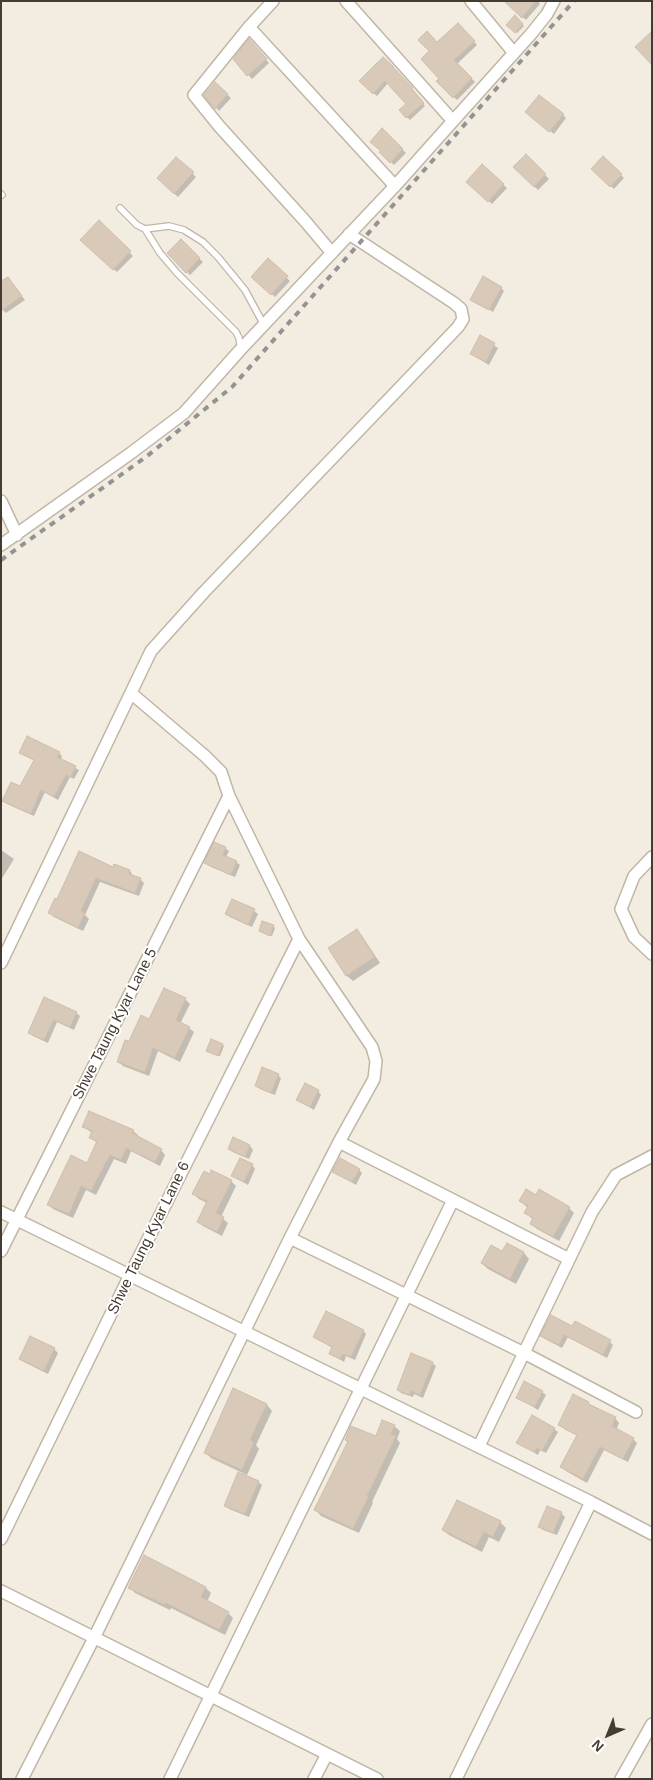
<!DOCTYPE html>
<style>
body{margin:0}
#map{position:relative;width:653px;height:1780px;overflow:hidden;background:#f2ece1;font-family:Arial,sans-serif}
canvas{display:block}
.frame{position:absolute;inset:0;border:2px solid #443b32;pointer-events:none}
.north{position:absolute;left:583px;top:1710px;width:50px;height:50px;-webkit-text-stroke:4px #fff;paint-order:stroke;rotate:224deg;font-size:14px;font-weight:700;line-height:20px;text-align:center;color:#443b32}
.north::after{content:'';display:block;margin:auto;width:18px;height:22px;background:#443b32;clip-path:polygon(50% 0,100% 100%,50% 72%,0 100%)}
</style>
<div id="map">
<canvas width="653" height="1780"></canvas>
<div class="frame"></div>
<div class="north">N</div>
</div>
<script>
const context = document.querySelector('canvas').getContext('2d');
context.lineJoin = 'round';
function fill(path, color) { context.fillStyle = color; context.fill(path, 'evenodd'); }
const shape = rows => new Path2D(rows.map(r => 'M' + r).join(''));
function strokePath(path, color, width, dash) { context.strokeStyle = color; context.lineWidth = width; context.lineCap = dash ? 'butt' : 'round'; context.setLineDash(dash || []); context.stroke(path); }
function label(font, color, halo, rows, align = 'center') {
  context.font = font + ' Arial,sans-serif'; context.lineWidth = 4; context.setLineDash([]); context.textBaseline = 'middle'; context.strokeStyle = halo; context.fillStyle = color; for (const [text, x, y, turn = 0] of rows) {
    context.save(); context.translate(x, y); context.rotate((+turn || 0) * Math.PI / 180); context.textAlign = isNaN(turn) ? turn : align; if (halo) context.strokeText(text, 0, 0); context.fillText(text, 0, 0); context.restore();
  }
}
fill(shape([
 [508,1,538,1,540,4,526,20,507,2],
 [515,17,524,26,517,33,508,25],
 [458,24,477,45,457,64,475,82,457,100,438,81,440,79,437,44],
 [249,41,269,63,252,79,234,59],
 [394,71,415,92,414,92,425,106,410,120,401,111,408,104,388,83,377,96,361,81],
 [215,84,231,98,219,111,205,95],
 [563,115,566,118,554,134,530,116],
 [382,129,406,153,394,165,381,152],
 [526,156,549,179,538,190,515,167],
 [176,158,196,177,178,197,158,178],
 [603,158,624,178,614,189,593,169],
 [482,166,507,188,492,204,468,182],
 [99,222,133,256,117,272,81,240],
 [181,241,203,262,190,275,168,253],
 [268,260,290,281,275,297,253,277],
 [11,282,25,300,6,313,1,308],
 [501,288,504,291,493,312,472,299],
 [480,337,498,348,489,365,471,354],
 [21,753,59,753,62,756,61,760,79,770,74,779,70,777,58,800,45,792,34,816,7,804,4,801,20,788,35,761],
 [225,848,229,851,226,857,236,862,240,865,235,877,209,866,205,863],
 [1,850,14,859,1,880],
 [79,852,114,868,115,865,130,871,134,877,140,879,144,883,139,896,100,882,85,915,89,919,83,931,54,917,50,912,57,901],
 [232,901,254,911,258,914,252,927,230,917,226,914],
 [273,926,275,928,272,936,260,931],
 [357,931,362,936,380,963,353,981,347,976,330,948],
 [45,999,76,1013,80,1016,74,1030,57,1022,48,1043,33,1036,30,1032],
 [185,999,190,1004,180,1024,189,1028,194,1032,180,1062,158,1051,149,1076,123,1066,119,1062,130,1043,150,1020],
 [223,1045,224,1046,220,1056,208,1052],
 [278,1075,281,1078,275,1095,260,1089,256,1085],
 [318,1091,321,1095,314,1110,298,1100],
 [84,1127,133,1131,138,1135,137,1137,161,1150,165,1155,160,1166,131,1151,126,1164,114,1159,96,1195,86,1190,73,1218,53,1209,49,1204,88,1165,97,1143,90,1137,92,1133],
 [234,1139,250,1146,253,1150,249,1159,233,1152,229,1149],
 [252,1165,255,1169,248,1185,233,1176],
 [359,1170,362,1173,356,1185,334,1172],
 [231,1181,236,1186,221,1217,228,1223,222,1236,203,1226,198,1222,207,1203,199,1199,194,1194],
 [536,1197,569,1208,574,1213,559,1241,537,1229,532,1224,534,1220,525,1213,528,1208,520,1201],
 [507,1244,524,1253,529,1259,516,1284,488,1269,482,1263,503,1253],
 [573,1328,610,1342,613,1345,607,1358,568,1337,562,1348,545,1339,542,1336],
 [363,1331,366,1334,355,1360,346,1356,344,1362,331,1354,333,1348,314,1337],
 [54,1349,58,1353,48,1374,24,1362,21,1359],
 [432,1363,436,1366,423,1398,414,1394,413,1397,401,1393,398,1389],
 [234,1389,267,1405,272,1411,256,1445,259,1449,247,1475,211,1458,205,1452],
 [542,1392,546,1395,538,1410,518,1397],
 [590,1404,615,1418,619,1423,616,1430,633,1439,637,1443,628,1462,604,1450,587,1483,566,1471,562,1467,578,1436,564,1429,560,1425,586,1410],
 [394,1426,400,1431,397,1439,400,1443,372,1502,373,1503,359,1533,321,1516,316,1510,349,1442,346,1440,376,1438],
 [554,1429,558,1432,546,1453,540,1450,538,1455,518,1442],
 [258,1482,262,1485,249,1517,229,1509,225,1505],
 [561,1513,565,1517,557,1535,543,1530,540,1526],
 [500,1522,506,1528,499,1542,489,1537,482,1552,449,1535,443,1530],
 [145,1556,206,1588,211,1593,207,1602,228,1613,233,1618,225,1635,171,1608,170,1610,135,1593,130,1587]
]), '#0003');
const building = shape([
 [504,1,536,1,522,18,504,1],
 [515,15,523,24,515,33,506,25,515,15],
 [458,23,475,41,454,60,472,78,453,98,436,81,439,79,421,59,429,51,418,40,427,31,437,42,458,23],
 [652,31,652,65,635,47,652,31],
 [249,39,267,59,247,76,233,59,249,39],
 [383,57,393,66,393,67,413,88,412,89,424,103,406,118,399,110,406,104,385,81,373,94,359,81,383,57],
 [215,82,228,94,215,109,204,95,215,82],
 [539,95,564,114,549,132,525,112,539,95],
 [382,128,403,149,390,163,379,152,381,151,370,142,382,128],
 [526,154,546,174,534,187,513,167,526,154],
 [603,156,622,174,610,187,591,169,603,156],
 [176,157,194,172,174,194,157,178,176,157],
 [482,164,504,184,488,202,466,182,482,164],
 [99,220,131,251,113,270,80,240,99,220],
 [181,239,200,258,186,273,167,253,181,239],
 [268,258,288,276,271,295,251,277,268,258],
 [483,276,502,287,489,310,470,300,483,276],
 [8,277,22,296,1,311,1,281,8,277],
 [480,335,495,343,486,362,470,354,480,335],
 [27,736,60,752,57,757,76,766,71,777,66,775,54,797,41,790,31,814,2,801,11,782,20,786,34,760,19,753,27,736],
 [214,842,226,847,223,855,237,861,231,875,204,863,214,842],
 [79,851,113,867,114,864,130,870,129,874,141,878,135,893,96,878,81,911,85,913,78,928,48,913,55,898,57,899,79,851],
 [232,899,255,909,248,925,225,914,232,899],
 [262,921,274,925,270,936,259,931,262,921],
 [357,929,375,957,346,976,328,948,357,929],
 [164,988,186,998,176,1020,190,1027,175,1058,153,1048,145,1072,117,1062,125,1040,129,1041,141,1015,149,1019,164,988],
 [44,997,77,1012,70,1027,54,1020,44,1040,28,1033,44,997],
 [211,1039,223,1044,218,1056,206,1051,211,1039],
 [262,1067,279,1074,271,1093,255,1086,262,1067],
 [305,1083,319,1090,310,1107,296,1100,305,1083],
 [89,1111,134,1130,132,1133,162,1149,155,1162,126,1148,121,1160,110,1155,91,1191,81,1186,69,1214,47,1205,71,1155,87,1163,97,1141,89,1138,92,1131,82,1127,89,1111],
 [233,1137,250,1145,245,1157,228,1149,233,1137],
 [240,1158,253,1164,244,1182,231,1176,240,1158],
 [340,1158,360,1169,352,1182,332,1172,340,1158],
 [211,1170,232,1180,216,1213,224,1217,217,1232,197,1222,207,1201,192,1194,204,1171,210,1174,211,1170],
 [526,1189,536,1195,539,1189,570,1207,553,1237,530,1224,533,1218,524,1213,528,1206,519,1201,526,1189],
 [507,1243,524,1252,510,1279,481,1263,491,1245,502,1251,507,1243],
 [326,1311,364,1330,351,1357,343,1354,340,1359,329,1354,332,1347,313,1337,326,1311],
 [551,1315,572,1326,575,1321,611,1340,603,1355,564,1335,559,1345,540,1336,551,1315],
 [30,1336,55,1348,44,1371,19,1359,30,1336],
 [411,1353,433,1362,420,1395,411,1391,409,1395,397,1390,411,1353],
 [524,1381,543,1391,535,1407,516,1398,524,1381],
 [233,1388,267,1404,250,1440,254,1442,242,1470,204,1453,233,1388],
 [573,1394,589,1402,588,1404,616,1417,612,1426,634,1438,623,1459,600,1447,583,1479,560,1467,577,1435,558,1425,573,1394],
 [532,1415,555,1428,542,1451,537,1448,534,1452,516,1443,532,1415],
 [382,1420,395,1425,391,1434,396,1436,367,1496,369,1496,353,1529,314,1510,348,1441,345,1440,351,1426,376,1436,382,1420],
 [238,1472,259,1481,245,1514,224,1506,238,1472],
 [457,1500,501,1521,493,1537,484,1532,476,1547,442,1530,457,1500],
 [547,1506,562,1512,553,1533,538,1527,547,1506],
 [144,1555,206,1587,201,1597,229,1612,219,1630,166,1603,165,1605,128,1588,144,1555]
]);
fill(building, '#d8c9b9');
strokePath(building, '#d0bda8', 1);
const lane = shape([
 [1,194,2,195],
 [120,208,137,225,145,229,169,226,184,230,203,242,218,257,245,290,264,325],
 [145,229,160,253,177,273,236,332,239,338,241,349]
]);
const street = shape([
 [273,1,249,27,395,186],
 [346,1,453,121],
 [471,1,514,53],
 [249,27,194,95,219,126,305,221,332,253],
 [1,501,17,535],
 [1,545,131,453,184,413,241,349,395,186,453,121,531,34,547,14,554,1],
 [652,857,634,876,621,909,634,937,652,954],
 [1,963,151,651,204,592,458,327,463,319,461,309,454,303,349,234],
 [339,1142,569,1259],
 [1,1212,591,1502,652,1534],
 [290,1238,524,1353,636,1412],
 [1,1251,229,796],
 [479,1446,592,1212,616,1175,652,1156],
 [1,1539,130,1275,299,939],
 [1,1591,377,1779],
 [22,1779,94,1638,290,1238,339,1142,374,1079,376,1061,372,1047,299,939,229,796,221,772,205,756,131,693],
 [170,1779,453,1200],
 [314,1779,327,1754],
 [456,1779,591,1502],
 [621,1779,652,1724]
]);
strokePath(lane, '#c1b5a6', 8);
strokePath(street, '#c1b5a6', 14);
strokePath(lane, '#fff', 5.5);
strokePath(street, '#fff', 11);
strokePath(shape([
 [1,560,146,457,232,387,574,1]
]), '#939393', 4, [6, 6]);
label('15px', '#443b32', '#fff', [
 ["Shwe Taung Kyar Lane 5",115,1024,-63],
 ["Shwe Taung Kyar Lane 6",149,1238,-64]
]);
</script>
